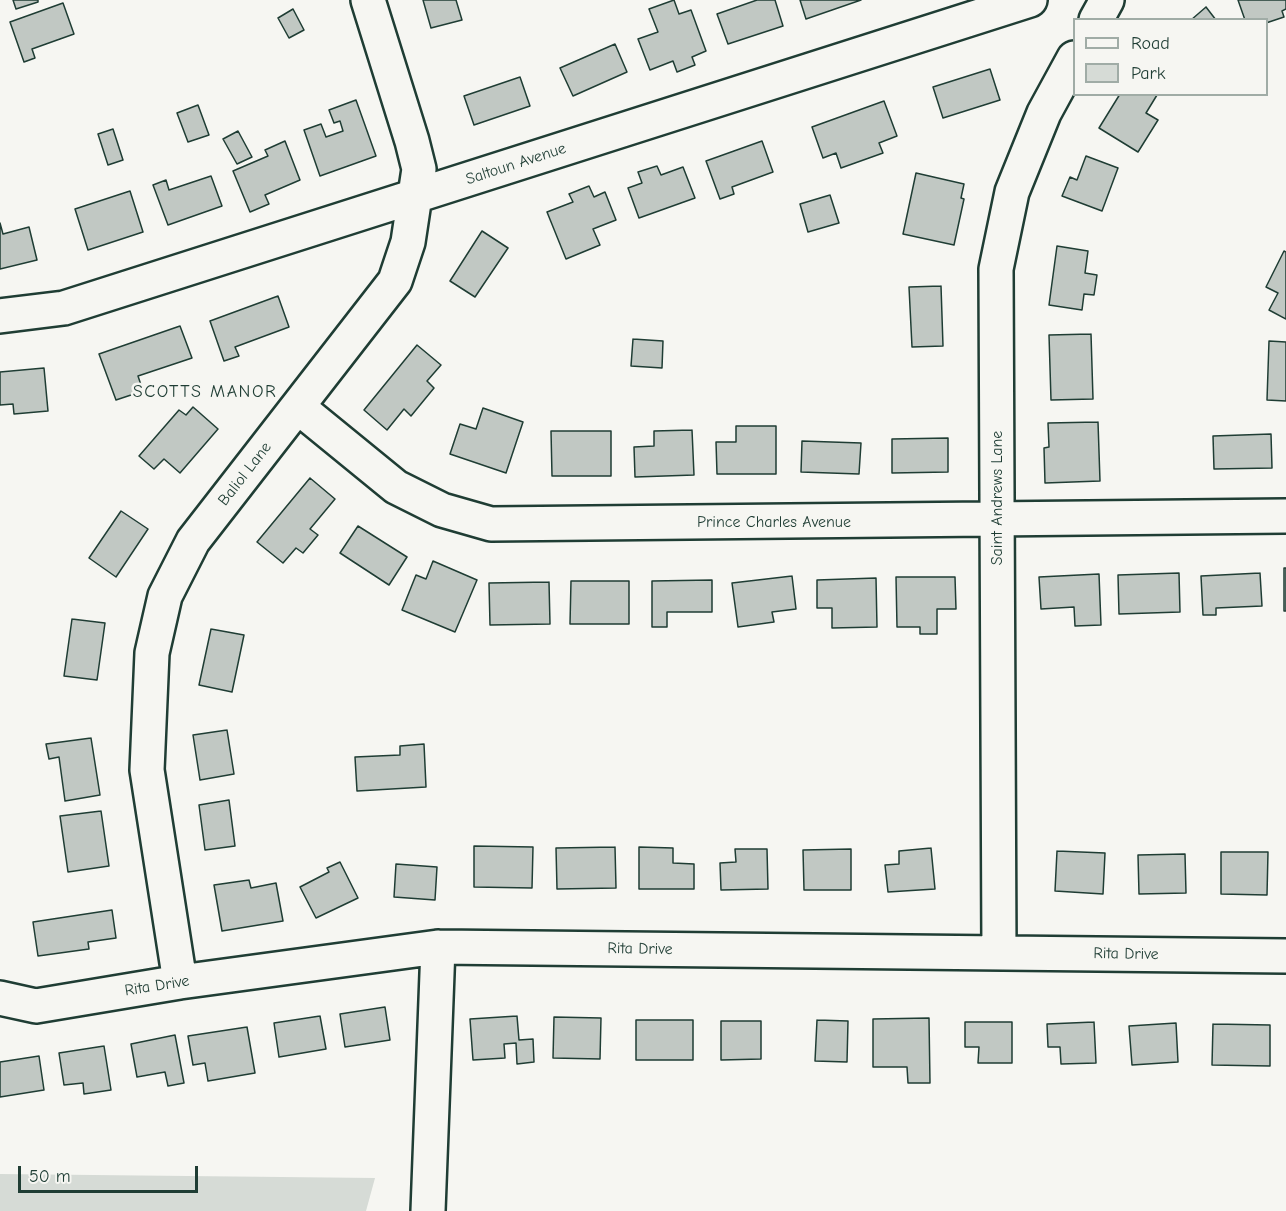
<!DOCTYPE html>
<style>
body{margin:0}
#map{position:relative;width:1286px;height:1211px;overflow:hidden;background:#f6f6f2;font-family:"Comic Neue",sans-serif}
canvas{display:block}
.legend{position:absolute;left:1073px;top:18px;width:195px;height:78px;box-sizing:border-box;background:#f6f6f2;border:2px solid #a0aca6;margin:0;padding:8px 10px;list-style:none;font-size:18px;color:#1f3d34}
.legend li{display:flex;align-items:center;gap:12px;height:30px}
.legend b{width:30px;border:2px solid #a0aca6}
.scale{position:absolute;left:18px;top:1166px;width:180px;height:27px;box-sizing:border-box;border:3px solid #1f3d34;border-top:0;padding-left:8px;font-size:18px;line-height:21px;white-space:nowrap;color:#1f3d34;-webkit-text-stroke:4px #f6f6f2;paint-order:stroke}
</style>
<div id="map">
<canvas width="1286" height="1211"></canvas>
<ul class="legend">
<li><b style="height:8px;background:#f6f6f2"></b>Road</li>
<li><b style="height:16px;background:#d6dbd6"></b>Park</li>
</ul>
<div class="scale">50 m</div>
</div>
<script>
const context = document.querySelector('canvas').getContext('2d');
context.lineJoin = 'round';
function fill(path, color) { context.fillStyle = color; context.fill(path, 'evenodd'); }
const shape = rows => new Path2D(rows.map(r => 'M' + r).join(''));
function strokePath(path, color, width, dash) { context.strokeStyle = color; context.lineWidth = width; context.lineCap = dash ? 'butt' : 'round'; context.setLineDash(dash || []); context.stroke(path); }
function label(font, color, halo, rows, align = 'center') {
  context.font = font + ' "Comic Neue",sans-serif'; context.lineWidth = 5; context.setLineDash([]); context.textBaseline = 'middle'; context.strokeStyle = halo; context.fillStyle = color; for (const [text, x, y, turn = 0] of rows) {
    context.save(); context.translate(x, y); context.rotate((+turn || 0) * Math.PI / 180); context.textAlign = isNaN(turn) ? turn : align; if (halo) context.strokeText(text, 0, 0); context.fillText(text, 0, 0); context.restore();
  }
}
fill(shape([
 [0,1174,375,1178,366,1211,0,1211]
]), '#d6dbd6');
const building = shape([
 [13,0,38,0,38,2,16,9,13,0],
 [423,0,456,0,462,20,431,28,423,0],
 [674,0,679,14,691,10,706,51,692,57,695,65,677,72,673,61,650,70,638,39,658,32,649,9,674,0],
 [757,0,775,0,783,26,728,44,717,14,757,0],
 [800,0,861,0,806,19,800,0],
 [1238,0,1286,0,1286,9,1282,11,1284,17,1266,23,1266,20,1245,20,1238,0],
 [63,3,74,34,32,49,35,58,24,62,10,22,63,3],
 [1206,7,1216,20,1191,20,1206,7],
 [293,9,304,30,289,38,278,18,293,9],
 [615,44,627,72,573,96,560,68,615,44],
 [990,69,1000,100,943,118,933,87,990,69],
 [520,77,530,106,474,125,464,96,520,77],
 [1120,94,1157,95,1146,113,1158,120,1138,152,1099,128,1120,94],
 [356,100,376,156,320,176,304,130,321,124,326,137,343,131,340,121,334,123,329,110,356,100],
 [884,101,897,136,879,143,883,153,841,168,836,153,823,158,812,127,884,101],
 [198,105,209,135,188,142,177,113,198,105],
 [113,129,123,160,108,165,98,134,113,129],
 [238,131,252,157,237,164,223,139,238,131],
 [285,141,300,180,265,195,269,204,250,212,233,171,268,156,265,150,285,141],
 [762,141,773,172,732,187,734,194,720,199,706,161,762,141],
 [1086,156,1118,168,1102,211,1062,196,1070,177,1077,180,1086,156],
 [657,166,661,175,683,167,695,198,639,218,628,188,642,183,638,172,657,166],
 [916,173,964,184,961,198,964,199,954,245,903,234,916,173],
 [211,176,222,206,168,225,153,185,166,180,169,190,211,176],
 [589,186,594,197,605,192,616,220,593,229,600,245,566,259,547,212,573,202,569,194,589,186],
 [130,191,143,232,88,250,75,209,130,191],
 [830,195,839,223,808,232,800,204,830,195],
 [0,223,3,234,29,227,37,260,0,269,0,223],
 [482,231,508,248,475,297,450,281,482,231],
 [1057,246,1088,251,1085,273,1097,275,1094,295,1084,294,1082,310,1049,305,1057,246],
 [1284,251,1286,252,1286,319,1269,310,1278,293,1266,287,1284,251],
 [941,286,943,346,912,347,909,287,941,286],
 [278,296,289,327,235,347,239,356,224,361,210,321,278,296],
 [180,326,192,358,138,376,143,391,116,400,99,354,180,326],
 [1091,334,1093,399,1051,400,1049,335,1091,334],
 [633,339,663,341,662,368,631,366,633,339],
 [1269,341,1286,342,1286,401,1267,400,1269,341],
 [417,345,441,365,427,381,434,388,411,416,404,409,387,430,364,410,417,345],
 [44,368,48,411,14,414,13,404,0,405,0,372,44,368],
 [193,407,218,429,180,473,164,459,154,469,139,456,179,410,186,415,193,407],
 [483,408,523,422,506,473,450,454,460,424,476,429,483,408],
 [1098,422,1100,481,1045,483,1044,448,1049,447,1048,423,1098,422],
 [736,426,776,426,776,474,717,474,716,442,736,442,736,426],
 [692,430,694,475,635,477,634,447,654,446,654,431,692,430],
 [551,431,611,431,611,476,552,476,551,431],
 [1271,434,1272,468,1214,469,1213,436,1271,434],
 [948,438,948,472,892,473,892,439,948,438],
 [802,441,861,443,859,474,801,472,802,441],
 [310,478,335,499,310,529,318,535,303,553,296,548,283,563,257,542,310,478],
 [121,511,148,529,116,577,89,558,121,511],
 [358,526,407,557,389,585,340,553,358,526],
 [433,561,477,580,455,632,402,610,416,575,426,579,433,561],
 [1284,568,1286,568,1286,611,1284,611,1284,568],
 [1179,573,1180,612,1119,614,1118,575,1179,573],
 [1260,573,1262,606,1216,608,1216,615,1203,615,1201,576,1260,573],
 [1099,574,1101,625,1075,626,1074,607,1041,609,1039,577,1099,574],
 [792,576,796,609,772,612,774,622,738,627,732,583,792,576],
 [896,577,955,577,956,609,937,609,937,634,920,634,920,627,897,627,896,577],
 [876,578,877,627,832,628,832,608,817,608,817,580,876,578],
 [712,580,712,612,667,612,667,627,652,627,652,581,712,580],
 [571,581,629,581,629,624,570,624,571,581],
 [549,582,550,624,490,625,489,583,549,582],
 [72,619,105,623,97,680,64,676,72,619],
 [211,629,244,635,232,692,199,685,211,629],
 [227,730,234,774,200,780,193,735,227,730],
 [91,738,100,795,65,801,59,757,49,759,46,744,91,738],
 [424,744,426,787,357,791,355,757,400,755,400,746,424,744],
 [229,800,235,846,205,850,199,805,229,800],
 [101,811,109,866,68,872,60,816,101,811],
 [474,846,533,847,532,888,474,887,474,846],
 [615,847,616,888,557,889,556,848,615,847],
 [639,847,673,848,673,863,694,864,694,889,639,889,639,847],
 [931,848,935,889,888,892,885,865,899,864,899,851,931,848],
 [735,849,767,849,768,889,721,890,720,863,736,862,735,849],
 [851,849,851,890,804,890,803,850,851,849],
 [1057,851,1105,853,1103,894,1055,891,1057,851],
 [1221,852,1268,852,1267,895,1221,894,1221,852],
 [1185,854,1186,893,1139,894,1138,855,1185,854],
 [340,862,358,898,316,918,300,887,329,872,327,868,340,862],
 [396,864,437,867,435,900,394,897,396,864],
 [249,880,251,888,276,883,283,921,222,931,214,885,249,880],
 [112,910,116,938,88,942,89,949,38,956,33,922,112,910],
 [385,1007,390,1040,345,1047,340,1014,385,1007],
 [320,1016,326,1049,279,1057,274,1023,320,1016],
 [517,1016,519,1040,533,1039,534,1062,517,1064,516,1043,504,1044,505,1058,473,1060,470,1019,517,1016],
 [554,1017,601,1018,600,1059,553,1058,554,1017],
 [929,1018,930,1083,908,1083,907,1067,873,1067,873,1019,929,1018],
 [636,1020,693,1020,693,1060,636,1060,636,1020],
 [817,1020,848,1021,847,1062,815,1061,817,1020],
 [721,1021,761,1021,761,1059,721,1060,721,1021],
 [965,1022,1012,1022,1012,1063,978,1063,979,1047,965,1047,965,1022],
 [1094,1022,1096,1063,1061,1064,1060,1047,1048,1047,1047,1024,1094,1022],
 [1176,1023,1178,1062,1132,1065,1129,1026,1176,1023],
 [1213,1024,1270,1025,1270,1066,1212,1065,1213,1024],
 [247,1027,255,1073,208,1081,205,1063,193,1065,188,1036,247,1027],
 [175,1035,184,1083,168,1086,165,1072,137,1077,131,1044,175,1035],
 [104,1046,111,1090,84,1094,83,1083,64,1085,59,1053,104,1046],
 [39,1056,44,1090,0,1097,0,1062,39,1056]
]);
fill(building, '#c1c8c3');
strokePath(building, '#1f3d34', 1.5);
const minor = shape([
 [1096,20,1107,0],
 [0,316,64,308,1030,0],
 [298,407,396,487,442,510,491,524,1286,516],
 [999,953,996,269,1012,192,1044,113,1074,58],
 [180,982,147,770,152,653,165,596,193,541,395,281,408,242,419,169,412,141,368,0],
 [0,998,36,1006,180,982,438,947,1286,956],
 [428,1211,438,947]
]);
strokePath(minor, '#1f3d34', 38);
strokePath(minor, '#f6f6f2', 33);
label('16px', '#1f3d34', '#f6f6f2', [
 ["Saltoun Avenue",516,164,-18],
 ["Baliol Lane",245,474,-52],
 ["Saint Andrews Lane",997,498,-90],
 ["Prince Charles Avenue",774,522],
 ["Rita Drive",640,949,1],
 ["Rita Drive",1126,954,1],
 ["Rita Drive",157,986,-9]
]);
context.letterSpacing = '1.5px';
label('18px', '#1f3d34', '#f6f6f2', [
 ["SCOTTS MANOR",205,392]
]);
context.letterSpacing = '0px';
</script>
